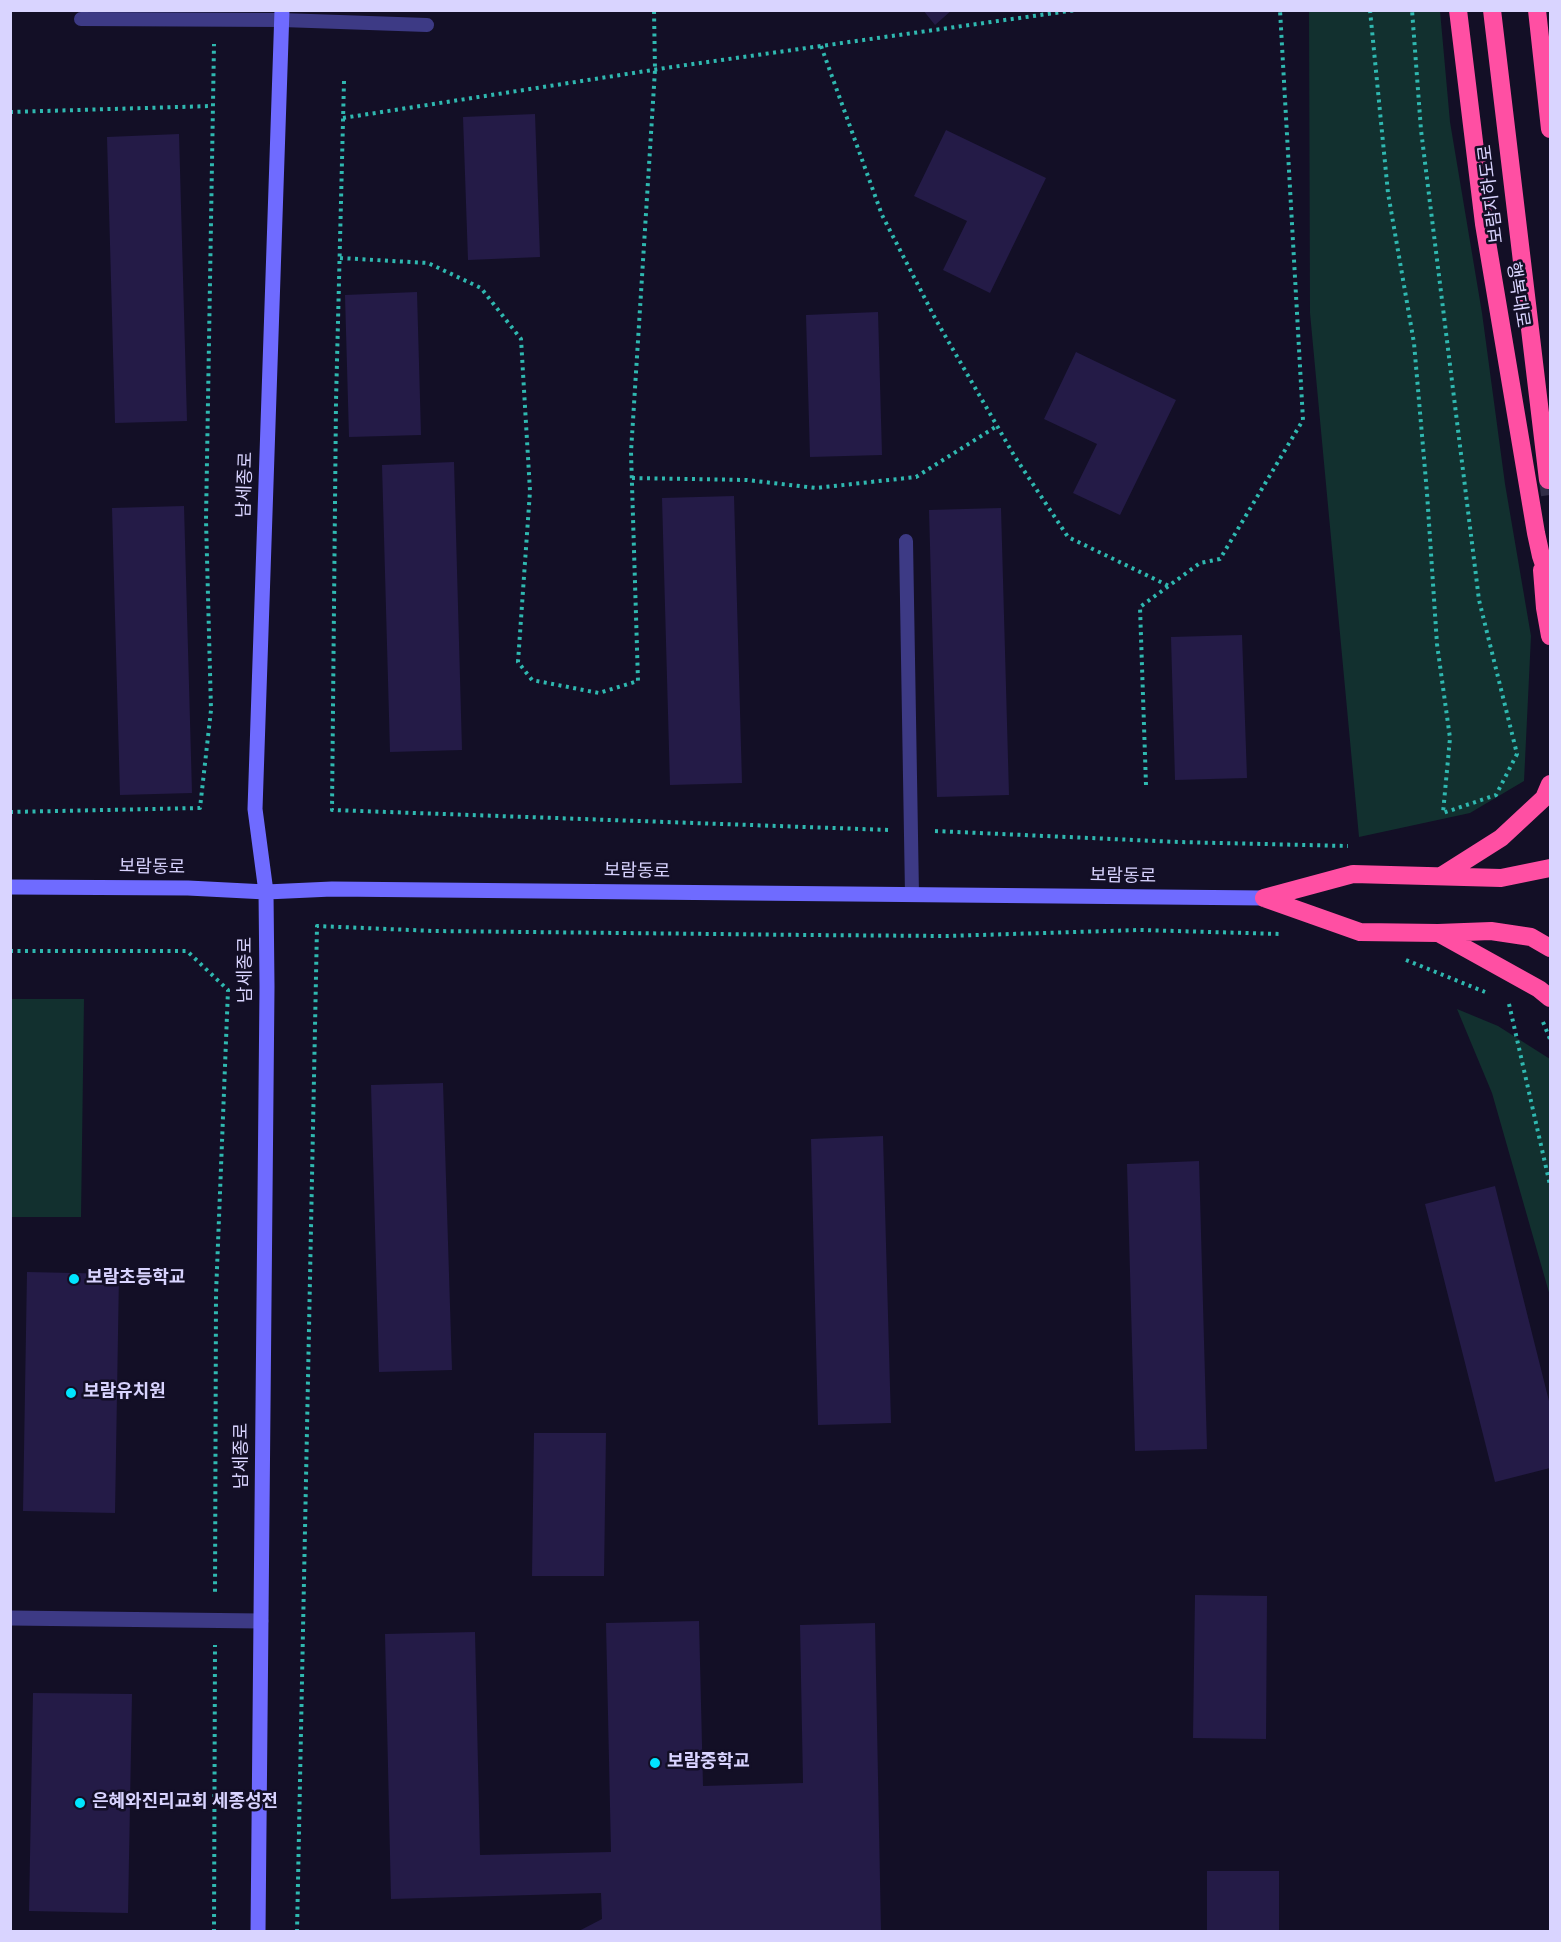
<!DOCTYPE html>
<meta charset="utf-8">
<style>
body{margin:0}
#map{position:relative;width:1561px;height:1942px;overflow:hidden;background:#130f26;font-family:"Titillium Web",sans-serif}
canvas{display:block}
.frame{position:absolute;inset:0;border:12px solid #d9d4ff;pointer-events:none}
</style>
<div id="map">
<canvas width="1561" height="1942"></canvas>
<div class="frame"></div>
</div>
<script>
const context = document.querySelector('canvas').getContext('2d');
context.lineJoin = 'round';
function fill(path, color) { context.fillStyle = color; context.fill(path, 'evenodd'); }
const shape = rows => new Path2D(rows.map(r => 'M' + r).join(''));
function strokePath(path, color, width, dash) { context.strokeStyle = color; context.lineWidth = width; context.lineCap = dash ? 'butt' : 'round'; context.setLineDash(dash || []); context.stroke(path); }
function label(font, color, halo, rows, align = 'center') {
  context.font = font + ' "Titillium Web","Noto Sans KR",sans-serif'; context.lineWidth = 5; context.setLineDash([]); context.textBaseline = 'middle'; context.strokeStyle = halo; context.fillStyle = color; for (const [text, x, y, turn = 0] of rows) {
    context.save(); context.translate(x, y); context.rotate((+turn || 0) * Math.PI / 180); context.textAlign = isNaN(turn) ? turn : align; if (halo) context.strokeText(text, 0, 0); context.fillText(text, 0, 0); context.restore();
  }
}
fill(shape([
 [1309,11,1440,11,1450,122,1482,313,1505,484,1531,636,1524,781,1470,813,1359,837,1310,313],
 [11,999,84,999,81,1217,11,1217],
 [1457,1009,1498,1026,1550,1059,1550,1296,1492,1093]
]), '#12302f');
fill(shape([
 [923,10,952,10,935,25],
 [535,114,540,257,468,260,463,117],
 [946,130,1046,178,990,293,943,270,967,221,914,196],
 [179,134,187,421,115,423,107,137],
 [417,292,421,435,349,437,345,295],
 [878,312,882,455,810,457,806,315],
 [1076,352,1176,400,1120,515,1073,493,1097,444,1044,419],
 [454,462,462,750,390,752,382,465],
 [734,496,742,783,670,785,662,498],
 [184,506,192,793,120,795,112,508],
 [1001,508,1009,795,937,797,929,510],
 [1242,635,1247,778,1175,780,1171,637],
 [443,1083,452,1370,379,1372,371,1085],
 [883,1136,891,1423,818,1425,811,1139],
 [1199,1161,1207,1449,1135,1451,1127,1164],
 [1495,1186,1550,1405,1550,1468,1495,1482,1425,1204],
 [27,1272,119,1274,115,1513,23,1511],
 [534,1433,606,1433,604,1576,532,1576],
 [1195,1595,1267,1596,1266,1739,1193,1738],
 [699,1621,703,1786,803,1783,800,1625,875,1623,881,1932,577,1932,602,1919,601,1893,391,1899,385,1634,475,1632,480,1855,611,1852,606,1623],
 [33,1693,132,1694,128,1913,29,1911],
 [1207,1871,1279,1871,1279,1932,1207,1932]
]), '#241b47');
strokePath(shape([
 [1548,480,1550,495]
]), '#312d47', 18, [18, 9]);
strokePath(shape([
 [1370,10,1388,193,1414,343,1427,493,1437,644,1450,738,1443,813,1496,795,1517,754,1479,600,1421,130,1412,10],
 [821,46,882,215,936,320,1015,457,1068,537,1169,586],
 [344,81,336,401,332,810,889,830],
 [10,112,212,106],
 [343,118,672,67,1076,10],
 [340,258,428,263,481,288,521,339,530,491,518,662,532,680,599,693,638,681,631,452,655,70,654,10],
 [632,478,747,480,816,488,916,477,997,426],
 [1146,785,1140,607,1200,563,1220,559,1303,420,1280,10],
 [10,812,200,808,211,710,206,520,214,44],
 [935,831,1178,842,1348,846],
 [10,951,187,951,228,990,216,1294,215,1596],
 [1406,960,1485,992],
 [1509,1004,1550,1185],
 [1543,1022,1550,1039],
 [214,1932,215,1645],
 [297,1932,317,926,434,931,808,935,947,936,1140,930,1281,934]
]), '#2fb8b0', 4, [3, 4.5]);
strokePath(shape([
 [81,19,282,20,427,25],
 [906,541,912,894]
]), '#3d3a85', 14);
strokePath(shape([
 [10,1618,261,1621]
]), '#3d3a85', 15);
strokePath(shape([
 [10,887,188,888,266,892,332,889,1264,898],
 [258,1932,267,987,266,892,255,809,282,10]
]), '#6f6bff', 15);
strokePath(shape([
 [1458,10,1484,224,1536,533,1541,556,1550,583],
 [1492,10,1548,480],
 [1537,10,1550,129],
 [1542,570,1545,608,1550,636],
 [1441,876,1501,838,1544,798,1550,784],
 [1264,898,1360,932,1438,933,1491,931,1531,937,1550,948],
 [1264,898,1353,874,1501,878,1550,868],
 [1440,934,1539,989,1550,998]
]), '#ff4fa3', 18);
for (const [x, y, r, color] of [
 [74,1279,6,"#00e5ff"],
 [71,1393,6,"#00e5ff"],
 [655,1763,6,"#00e5ff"],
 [80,1803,6,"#00e5ff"]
]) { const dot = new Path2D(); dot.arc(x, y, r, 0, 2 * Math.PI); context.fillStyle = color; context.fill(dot); strokePath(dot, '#130f26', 2); }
label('18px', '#d9d4ff', '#130f26', [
 ["보람지하도로",1492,194,-97],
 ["행복대로",1517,295,81],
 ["남세종로",246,485,-88],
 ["보람동로",152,868,1],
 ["보람동로",637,872,1],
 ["보람동로",1123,877,1],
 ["남세종로",247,970,-90],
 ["남세종로",243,1456,-90]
]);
label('bold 18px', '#d9d4ff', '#130f26', [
 ["보람초등학교",86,1279],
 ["보람유치원",83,1393],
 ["보람중학교",667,1763],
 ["은혜와진리교회 세종성전",92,1803]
], 'left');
</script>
